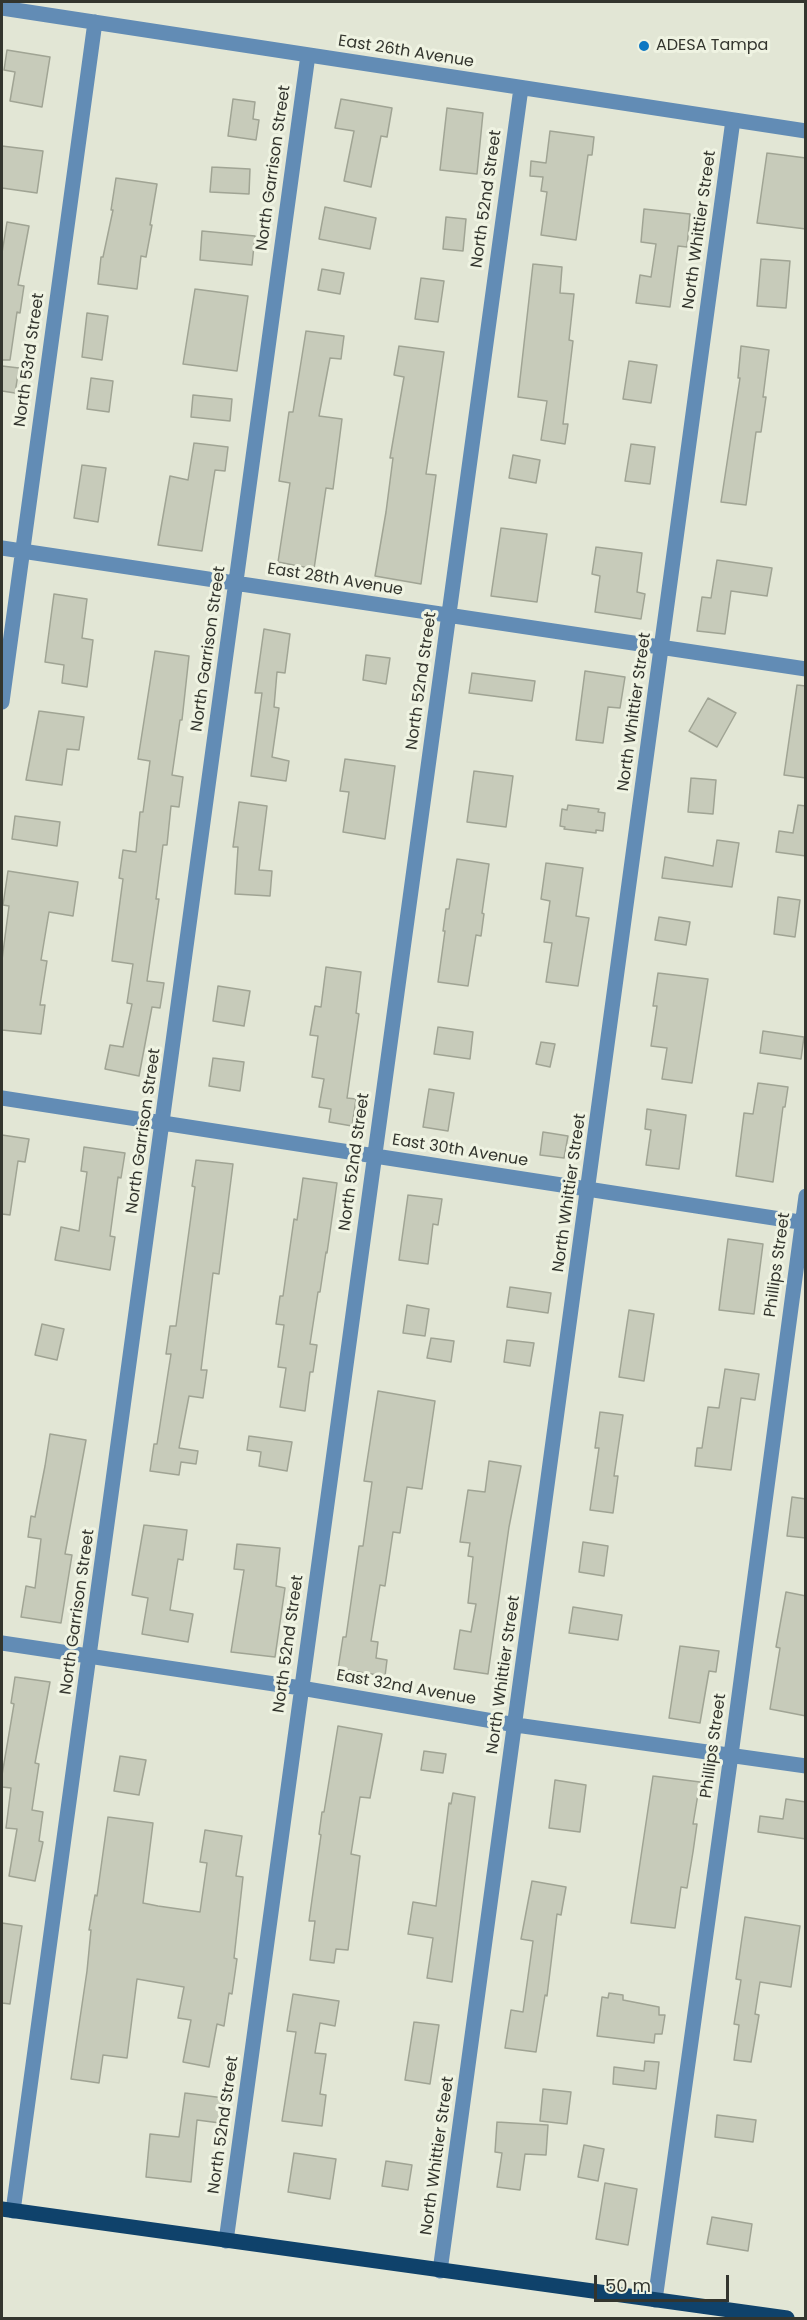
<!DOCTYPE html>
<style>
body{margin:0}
#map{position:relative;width:807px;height:2320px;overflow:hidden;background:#e2e6d5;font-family:Poppins,sans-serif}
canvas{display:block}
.frame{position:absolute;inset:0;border:3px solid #33352e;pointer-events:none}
.scale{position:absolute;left:594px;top:2275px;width:135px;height:27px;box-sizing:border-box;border:3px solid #33352e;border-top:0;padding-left:8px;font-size:18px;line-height:21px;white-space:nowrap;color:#33352e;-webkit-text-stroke:4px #eff3e2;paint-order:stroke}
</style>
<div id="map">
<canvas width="807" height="2320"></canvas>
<div class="frame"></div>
<div class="scale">50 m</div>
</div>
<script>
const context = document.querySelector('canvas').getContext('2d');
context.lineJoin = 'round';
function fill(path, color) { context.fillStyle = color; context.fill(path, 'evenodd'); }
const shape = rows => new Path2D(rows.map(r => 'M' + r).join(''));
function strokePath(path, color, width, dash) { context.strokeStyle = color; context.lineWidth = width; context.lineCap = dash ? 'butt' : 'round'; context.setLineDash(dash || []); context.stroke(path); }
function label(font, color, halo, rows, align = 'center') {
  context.font = font + ' Poppins,sans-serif'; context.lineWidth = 6; context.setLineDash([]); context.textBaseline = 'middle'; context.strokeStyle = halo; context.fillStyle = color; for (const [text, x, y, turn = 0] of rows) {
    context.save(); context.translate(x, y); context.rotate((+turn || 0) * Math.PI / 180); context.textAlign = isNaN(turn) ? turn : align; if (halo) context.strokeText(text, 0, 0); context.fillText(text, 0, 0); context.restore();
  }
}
const building = shape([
 [7,50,50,57,42,107,10,101,15,72,4,70,7,50],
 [233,99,255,102,253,119,259,120,256,140,228,136,233,99],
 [341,99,392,108,387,137,381,136,371,187,344,181,354,131,335,128,341,99],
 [447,108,483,113,477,174,440,170,447,108],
 [550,131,594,137,592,155,588,155,576,240,541,235,547,192,541,191,543,177,530,176,531,161,546,163,550,131],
 [2,146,43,151,37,193,2,188,2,146],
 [767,153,806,158,806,229,757,223,767,153],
 [212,167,250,169,249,194,210,192,212,167],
 [116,178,157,184,150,225,152,225,146,257,141,256,137,289,98,284,101,257,103,257,113,210,111,210,116,178],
 [325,207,376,218,370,249,319,239,325,207],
 [644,209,690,214,687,247,678,246,670,307,636,303,640,275,651,277,656,244,641,242,644,209],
 [446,217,466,219,463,251,443,249,446,217],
 [7,222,29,226,18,285,24,286,20,313,17,312,10,360,2,360,2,253,7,222],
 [202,231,255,236,252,265,200,260,202,231],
 [761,259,790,261,786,308,757,306,761,259],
 [533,264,562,267,560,293,574,294,569,340,573,341,563,424,568,424,565,444,541,440,547,401,518,397,533,264],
 [322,269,344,273,340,294,318,290,322,269],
 [421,278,444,281,438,322,415,319,421,278],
 [195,289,248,296,237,371,183,364,195,289],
 [87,313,108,316,102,360,82,357,87,313],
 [306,331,344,336,341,359,330,358,319,416,342,419,333,489,326,488,314,569,278,562,290,483,279,481,289,412,293,412,306,331],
 [399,346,444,352,426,474,436,475,421,584,375,576,386,512,393,458,390,458,404,377,394,375,399,346],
 [741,346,769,350,763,397,766,397,761,432,756,432,746,505,721,502,740,378,738,378,741,346],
 [629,361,657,365,651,403,623,399,629,361],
 [2,366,19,368,15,393,2,391,2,366],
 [91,378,113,381,109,412,87,409,91,378],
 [193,395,232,399,230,421,191,417,193,395],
 [194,443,228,447,225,471,215,470,202,551,158,545,170,476,188,480,194,443],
 [631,444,655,447,650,484,625,481,631,444],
 [513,455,540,460,536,483,509,478,513,455],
 [82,465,106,468,98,522,74,518,82,465],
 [501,528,547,534,537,602,491,596,501,528],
 [596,547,642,553,637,592,645,594,641,619,595,612,600,576,592,574,596,547],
 [717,560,772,568,767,596,731,591,725,634,697,631,702,597,711,598,717,560],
 [54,594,87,599,82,638,93,640,87,687,62,683,64,665,45,662,54,594],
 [264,629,290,634,285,673,277,672,274,707,279,708,272,757,289,761,286,781,251,776,262,693,255,693,264,629],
 [155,651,189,656,182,720,180,720,172,775,183,777,179,807,171,806,167,845,163,845,156,899,159,899,147,981,164,983,160,1008,152,1007,139,1076,105,1069,110,1045,123,1047,132,1004,127,1003,133,964,112,961,123,879,119,878,123,850,136,852,140,812,143,812,150,761,138,759,155,651],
 [366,655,390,658,386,684,363,680,366,655],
 [585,671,625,677,620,708,608,707,603,743,576,740,585,671],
 [472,673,535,681,532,701,469,693,472,673],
 [797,685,806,686,806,778,784,775,797,685],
 [708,698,736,713,717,747,689,731,708,698],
 [39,711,84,717,79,750,67,749,62,785,26,780,39,711],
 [345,759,395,766,385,839,343,832,349,792,340,791,345,759],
 [474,771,513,776,506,827,467,822,474,771],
 [691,778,716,780,713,814,688,812,691,778],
 [239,802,267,806,259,870,272,871,270,896,235,894,238,847,233,847,239,802],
 [568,805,599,809,598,812,605,813,603,831,596,830,596,833,564,829,565,827,560,826,562,809,567,810,568,805],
 [798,805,806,806,806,856,776,852,779,831,793,833,798,805],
 [15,816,60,822,57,846,12,839,15,816],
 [717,840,739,843,732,887,662,878,665,857,713,866,717,840],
 [457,859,489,864,482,913,484,914,481,936,476,935,468,986,438,982,445,931,443,931,446,909,449,909,457,859],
 [546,863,583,868,576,916,589,918,578,986,546,982,552,943,544,942,550,901,541,899,546,863],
 [8,871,78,882,73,916,49,912,41,960,47,961,40,1005,45,1005,41,1034,2,1030,2,960,9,906,3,905,8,871],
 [778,897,800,900,795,937,774,934,778,897],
 [659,917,690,922,686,945,655,940,659,917],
 [326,967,361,972,356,1013,359,1014,347,1098,356,1099,352,1126,329,1122,331,1109,319,1107,324,1079,312,1077,318,1036,310,1035,315,1006,321,1007,326,967],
 [658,973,708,979,692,1083,662,1079,667,1048,651,1046,657,1006,653,1006,658,973],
 [218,986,250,991,244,1026,213,1021,218,986],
 [438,1027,473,1032,470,1059,434,1054,438,1027],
 [763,1031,804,1037,801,1059,760,1053,763,1031],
 [541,1042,555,1044,550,1067,536,1064,541,1042],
 [213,1058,244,1062,240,1091,209,1086,213,1058],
 [758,1083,788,1087,785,1107,783,1107,773,1182,736,1176,744,1113,753,1114,758,1083],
 [429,1089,454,1093,448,1131,423,1127,429,1089],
 [647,1109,686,1115,679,1169,646,1165,651,1130,645,1129,647,1109],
 [543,1132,568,1136,564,1158,540,1155,543,1132],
 [2,1135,29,1139,25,1162,18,1161,10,1215,2,1214,2,1135],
 [84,1147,125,1153,121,1178,118,1177,110,1236,115,1237,110,1270,55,1260,61,1227,79,1231,87,1172,81,1171,84,1147],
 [196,1160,233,1164,219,1274,213,1273,201,1370,207,1370,203,1398,189,1396,179,1448,198,1451,196,1464,181,1462,179,1475,150,1471,154,1444,157,1444,171,1354,166,1354,170,1326,176,1326,195,1187,192,1186,196,1160],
 [303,1178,337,1183,327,1253,326,1252,320,1292,318,1292,310,1344,317,1345,313,1372,310,1372,305,1411,280,1407,286,1368,278,1367,284,1325,276,1324,280,1296,283,1296,294,1219,297,1220,303,1178],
 [408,1195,442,1199,438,1225,433,1224,428,1264,399,1260,408,1195],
 [728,1239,763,1244,754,1314,719,1310,728,1239],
 [510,1287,551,1293,548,1313,507,1307,510,1287],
 [407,1305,429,1309,425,1336,403,1333,407,1305],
 [629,1310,654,1314,644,1381,619,1377,629,1310],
 [42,1324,64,1329,57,1360,35,1355,42,1324],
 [431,1338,454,1341,451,1362,427,1358,431,1338],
 [507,1340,534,1343,530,1366,504,1362,507,1340],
 [725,1369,759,1374,755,1400,741,1398,731,1470,695,1466,697,1448,702,1448,708,1407,719,1408,725,1369],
 [378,1391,435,1401,422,1489,407,1487,400,1533,393,1532,385,1586,380,1585,371,1641,378,1642,376,1658,387,1660,385,1676,338,1669,343,1637,346,1637,359,1546,363,1546,372,1482,364,1481,378,1391],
 [600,1412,623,1415,614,1476,618,1476,613,1513,590,1510,599,1448,595,1448,600,1412],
 [50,1434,86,1440,65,1554,72,1555,61,1623,21,1617,26,1586,35,1588,41,1539,28,1537,31,1516,35,1517,45,1466,50,1434],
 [249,1436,292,1442,287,1471,259,1466,261,1452,247,1450,249,1436],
 [489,1461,521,1466,509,1527,488,1674,454,1669,460,1630,471,1632,476,1604,468,1603,473,1557,468,1556,470,1543,460,1542,468,1490,485,1492,489,1461],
 [792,1497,806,1499,806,1538,787,1536,792,1497],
 [144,1525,187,1530,183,1560,178,1559,170,1610,193,1614,188,1642,142,1634,148,1598,132,1595,144,1525],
 [583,1542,608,1546,604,1576,579,1572,583,1542],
 [237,1544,280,1548,276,1586,285,1588,275,1657,231,1652,244,1570,234,1569,237,1544],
 [786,1592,806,1596,806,1716,770,1709,780,1648,776,1647,786,1592],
 [573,1607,622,1615,618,1640,569,1633,573,1607],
 [680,1646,719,1651,716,1672,709,1671,700,1723,669,1718,680,1646],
 [15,1677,50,1682,35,1763,39,1764,32,1810,43,1812,39,1841,43,1842,35,1881,9,1876,17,1829,6,1828,11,1788,2,1787,2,1775,14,1704,11,1703,15,1677],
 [338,1726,382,1734,370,1798,360,1797,351,1854,360,1856,348,1950,336,1949,334,1963,310,1960,315,1921,309,1921,321,1835,319,1834,322,1812,324,1812,338,1726],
 [424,1751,446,1754,443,1773,421,1770,424,1751],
 [120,1756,146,1760,139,1795,114,1791,120,1756],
 [653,1776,700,1782,693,1824,697,1824,693,1852,687,1888,681,1887,675,1928,631,1923,653,1776],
 [555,1780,586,1785,580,1832,549,1828,555,1780],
 [453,1793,475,1797,452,1982,427,1978,433,1938,408,1934,413,1902,436,1906,449,1803,451,1804,453,1793],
 [786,1799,806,1802,806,1839,758,1832,760,1816,783,1819,786,1799],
 [108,1817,153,1823,143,1903,158,1906,200,1912,207,1863,200,1862,205,1830,242,1836,236,1876,243,1877,234,1958,237,1959,232,1994,229,1993,224,2026,217,2024,209,2067,183,2062,191,2020,178,2018,184,1987,137,1979,127,2058,103,2055,99,2083,71,2079,87,1971,91,1930,89,1930,95,1895,97,1896,108,1817],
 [532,1881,566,1887,561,1915,557,1914,547,1996,545,1995,536,2052,505,2048,511,2010,523,2012,533,1941,521,1939,532,1881],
 [745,1917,800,1926,791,1987,760,1982,755,2014,759,2015,751,2062,734,2060,739,2025,734,2024,741,1980,736,1979,745,1917],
 [2,1923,22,1926,10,2004,2,2003,2,1923],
 [609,1993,623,1995,623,2000,659,2007,659,2015,665,2015,662,2034,655,2034,654,2043,597,2036,602,1997,608,1998,609,1993],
 [293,1994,339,2001,335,2026,320,2023,315,2053,326,2054,320,2094,326,2095,322,2126,282,2121,296,2032,287,2031,293,1994],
 [414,2022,439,2025,430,2084,405,2080,414,2022],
 [645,2061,659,2062,656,2089,613,2084,614,2067,644,2071,645,2061],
 [543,2089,571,2092,567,2124,540,2121,543,2089],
 [185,2093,224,2098,220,2123,197,2120,191,2182,146,2177,150,2134,179,2137,185,2093],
 [717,2115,756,2120,753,2142,715,2137,717,2115],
 [497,2122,548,2125,546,2155,525,2154,520,2190,497,2187,502,2153,495,2152,497,2122],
 [584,2145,604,2149,598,2181,578,2177,584,2145],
 [294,2153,336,2159,330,2199,288,2192,294,2153],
 [386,2161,412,2165,408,2190,382,2186,386,2161],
 [605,2183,637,2189,628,2245,596,2239,605,2183],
 [712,2217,752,2224,748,2251,707,2244,712,2217]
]);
fill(building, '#c7cbba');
strokePath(building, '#a0a494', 1.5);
strokePath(shape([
 [2,8,806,131],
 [2,548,806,669],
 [2,702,95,22],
 [2,1098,806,1223],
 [2,1643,301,1688,516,1725,806,1766],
 [13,2211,308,55],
 [226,2241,521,88],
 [440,2271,733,120],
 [655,2300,731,1755,806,1196]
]), '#628cb5', 15);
strokePath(shape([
 [2,2209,787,2318]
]), '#0f426b', 15);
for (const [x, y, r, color] of [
 [644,46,6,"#0c77c2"]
]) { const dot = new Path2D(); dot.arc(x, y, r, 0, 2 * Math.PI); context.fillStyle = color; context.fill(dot); strokePath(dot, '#eff3e2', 2); }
label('16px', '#33352e', '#eff3e2', [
 ["ADESA Tampa",656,46]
], 'left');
label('16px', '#33352e', '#eff3e2', [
 ["East 26th Avenue",406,52,9],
 ["North Garrison Street",274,168,-82],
 ["North 52nd Street",487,199,-82],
 ["North Whittier Street",700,230,-82],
 ["North 53rd Street",30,360,-82],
 ["East 28th Avenue",335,580,9],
 ["North Garrison Street",209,649,-82],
 ["North 52nd Street",422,681,-82],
 ["North Whittier Street",635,712,-82],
 ["North Garrison Street",144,1131,-82],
 ["East 30th Avenue",460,1151,9],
 ["North 52nd Street",355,1162,-82],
 ["North Whittier Street",570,1193,-82],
 ["Phillips Street",778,1265,-82],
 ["North Garrison Street",78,1612,-82],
 ["North 52nd Street",289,1644,-82],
 ["North Whittier Street",504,1675,-82],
 ["East 32nd Avenue",406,1688,10],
 ["Phillips Street",714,1746,-82],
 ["North 52nd Street",224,2125,-82],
 ["North Whittier Street",438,2156,-82]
]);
</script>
